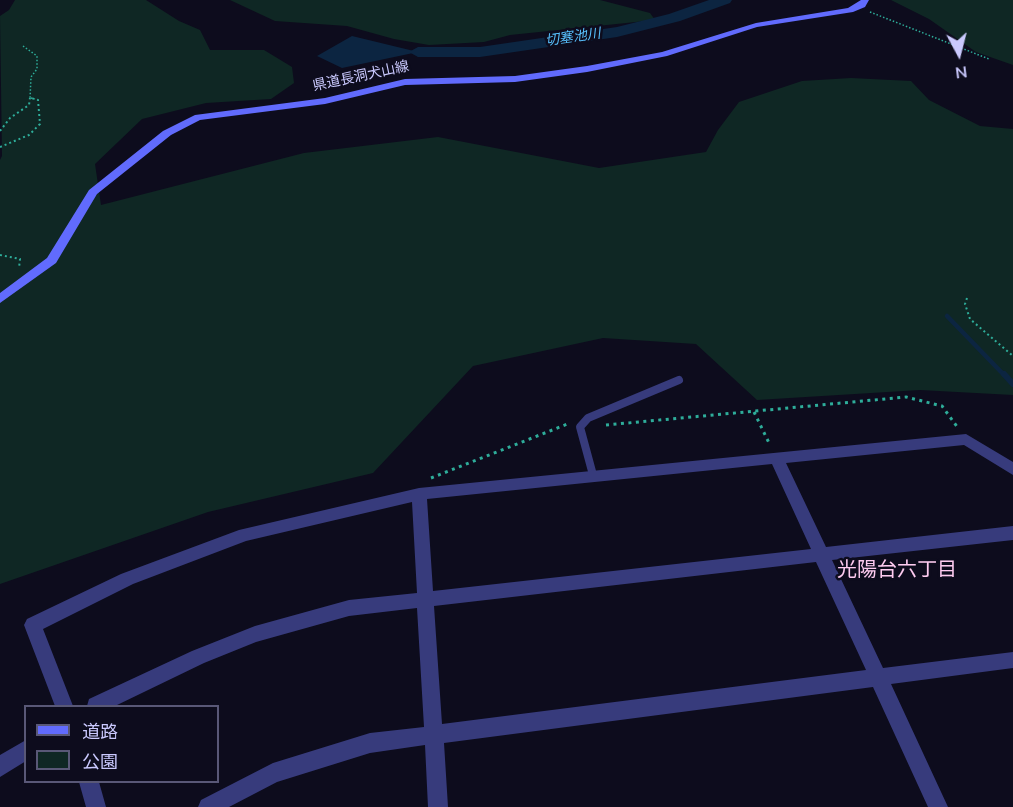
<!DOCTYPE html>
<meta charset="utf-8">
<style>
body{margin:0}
#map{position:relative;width:1013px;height:807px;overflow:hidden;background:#0d0c1d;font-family:"Nunito Sans","Noto Sans JP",sans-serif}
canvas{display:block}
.legend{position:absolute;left:24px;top:705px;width:195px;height:78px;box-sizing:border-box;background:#0d0c1d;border:2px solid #595877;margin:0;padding:8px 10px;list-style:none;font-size:18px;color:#cac9fe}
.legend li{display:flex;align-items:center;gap:12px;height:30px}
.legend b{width:30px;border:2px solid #595877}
.north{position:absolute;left:929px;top:24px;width:60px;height:60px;-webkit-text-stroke:4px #0d0c1d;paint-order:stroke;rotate:173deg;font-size:16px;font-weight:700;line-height:24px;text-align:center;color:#cac9fe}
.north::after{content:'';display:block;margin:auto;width:21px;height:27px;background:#cac9fe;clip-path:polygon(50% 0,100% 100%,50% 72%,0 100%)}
</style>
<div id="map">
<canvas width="1013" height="807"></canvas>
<ul class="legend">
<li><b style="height:8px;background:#616bfd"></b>道路</li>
<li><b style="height:16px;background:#0f2724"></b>公園</li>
</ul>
<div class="north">N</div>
</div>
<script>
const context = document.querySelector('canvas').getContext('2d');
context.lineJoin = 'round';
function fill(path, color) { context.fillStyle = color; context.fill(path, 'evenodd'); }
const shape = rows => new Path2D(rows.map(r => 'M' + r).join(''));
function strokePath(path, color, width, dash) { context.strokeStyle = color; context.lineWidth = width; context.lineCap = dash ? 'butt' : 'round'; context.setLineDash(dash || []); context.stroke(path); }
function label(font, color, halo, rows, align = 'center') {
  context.font = font + ' "Nunito Sans","Noto Sans JP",sans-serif'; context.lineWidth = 5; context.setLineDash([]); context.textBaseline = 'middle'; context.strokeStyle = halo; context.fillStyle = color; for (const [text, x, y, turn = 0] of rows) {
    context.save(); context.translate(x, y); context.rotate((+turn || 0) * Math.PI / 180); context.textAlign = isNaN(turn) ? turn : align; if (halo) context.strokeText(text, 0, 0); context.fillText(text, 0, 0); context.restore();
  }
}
fill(shape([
 [15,0,146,0,179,21,200,30,210,50,264,50,292,67,294,83,271,99,206,103,142,119,95,164,101,205,304,153,438,137,599,168,706,152,718,130,739,102,802,81,851,78,911,81,929,100,980,126,1013,129,1013,395,920,390,757,400,696,344,603,338,473,366,373,473,208,512,0,584,0,160,2,156,0,16,9,10],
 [213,0,600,0,650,13,655,20,510,35,484,42,429,45,394,39,347,26,275,21,230,0],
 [891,0,1013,0,1013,65,976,52,929,19]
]), '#0f2724');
fill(shape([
 [352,36,418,52,342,68,317,56]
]), '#0c2541');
strokePath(shape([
 [947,316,1005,376]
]), '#0c2541', 4.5);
strokePath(shape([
 [1004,374,1013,384]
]), '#0c2541', 6);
fill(shape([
 [709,0,732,0,730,3,680,21,617,37,480,57,418,57,409,52,418,47,480,47,617,27,669,14,709,0]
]), '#0c2541');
strokePath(shape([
 [870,12,989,59],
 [23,46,37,56,37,69,31,77,30,99],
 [31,98,35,99]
]), '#2ead9a', 1.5, [1.5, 2]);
strokePath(shape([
 [0,131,10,118,29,105,30,98],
 [0,147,29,135,40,124,38,100,31,98],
 [0,255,20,259,19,268],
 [967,298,965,304,970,319,1013,356]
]), '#2ead9a', 2, [2, 3]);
strokePath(shape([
 [754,412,770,445],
 [606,425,906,397,942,406,958,428],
 [431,478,570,423]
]), '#2ead9a', 3, [3, 4.5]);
strokePath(shape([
 [593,475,580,427,588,418,679,380]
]), '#373b7c', 8);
fill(shape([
 [966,434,1013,462,1013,475,964,445,786,463,826,547,1013,526,1013,540,832,560,883,668,1013,652,1013,668,891,684,948,807,928,807,873,687,444,743,448,807,428,807,425,745,370,753,277,782,229,807,198,807,201,800,273,763,370,733,424,727,417,608,349,616,256,642,204,663,115,706,87,706,89,699,192,651,255,626,349,600,417,593,412,502,246,541,133,584,43,629,73,706,55,706,24,625,27,619,121,574,239,530,419,488,966,434],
 [772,464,811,549,433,591,427,499,772,464],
 [816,562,866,670,442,724,434,606,816,562],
 [26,740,26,761,0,777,0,755,26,740],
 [79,782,99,782,106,807,86,807,79,782]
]), '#373b7c');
fill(shape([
 [861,0,869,0,865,7,853,12,757,27,667,56,587,72,515,82,405,85,325,104,200,120,171,135,97,194,56,263,0,303,0,293,47,258,89,190,163,131,195,115,325,98,405,79,515,76,587,66,662,52,756,23,848,8,861,0]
]), '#616bfd');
label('italic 14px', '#58c0fd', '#0d0c1d', [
 ["切塞池川",573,38,-8]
]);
label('14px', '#cac9fe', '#0d0c1d', [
 ["県道長洞犬山線",361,77,-12]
]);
label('20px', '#fecbf0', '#0d0c1d', [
 ["光陽台六丁目",897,571]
]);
</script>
